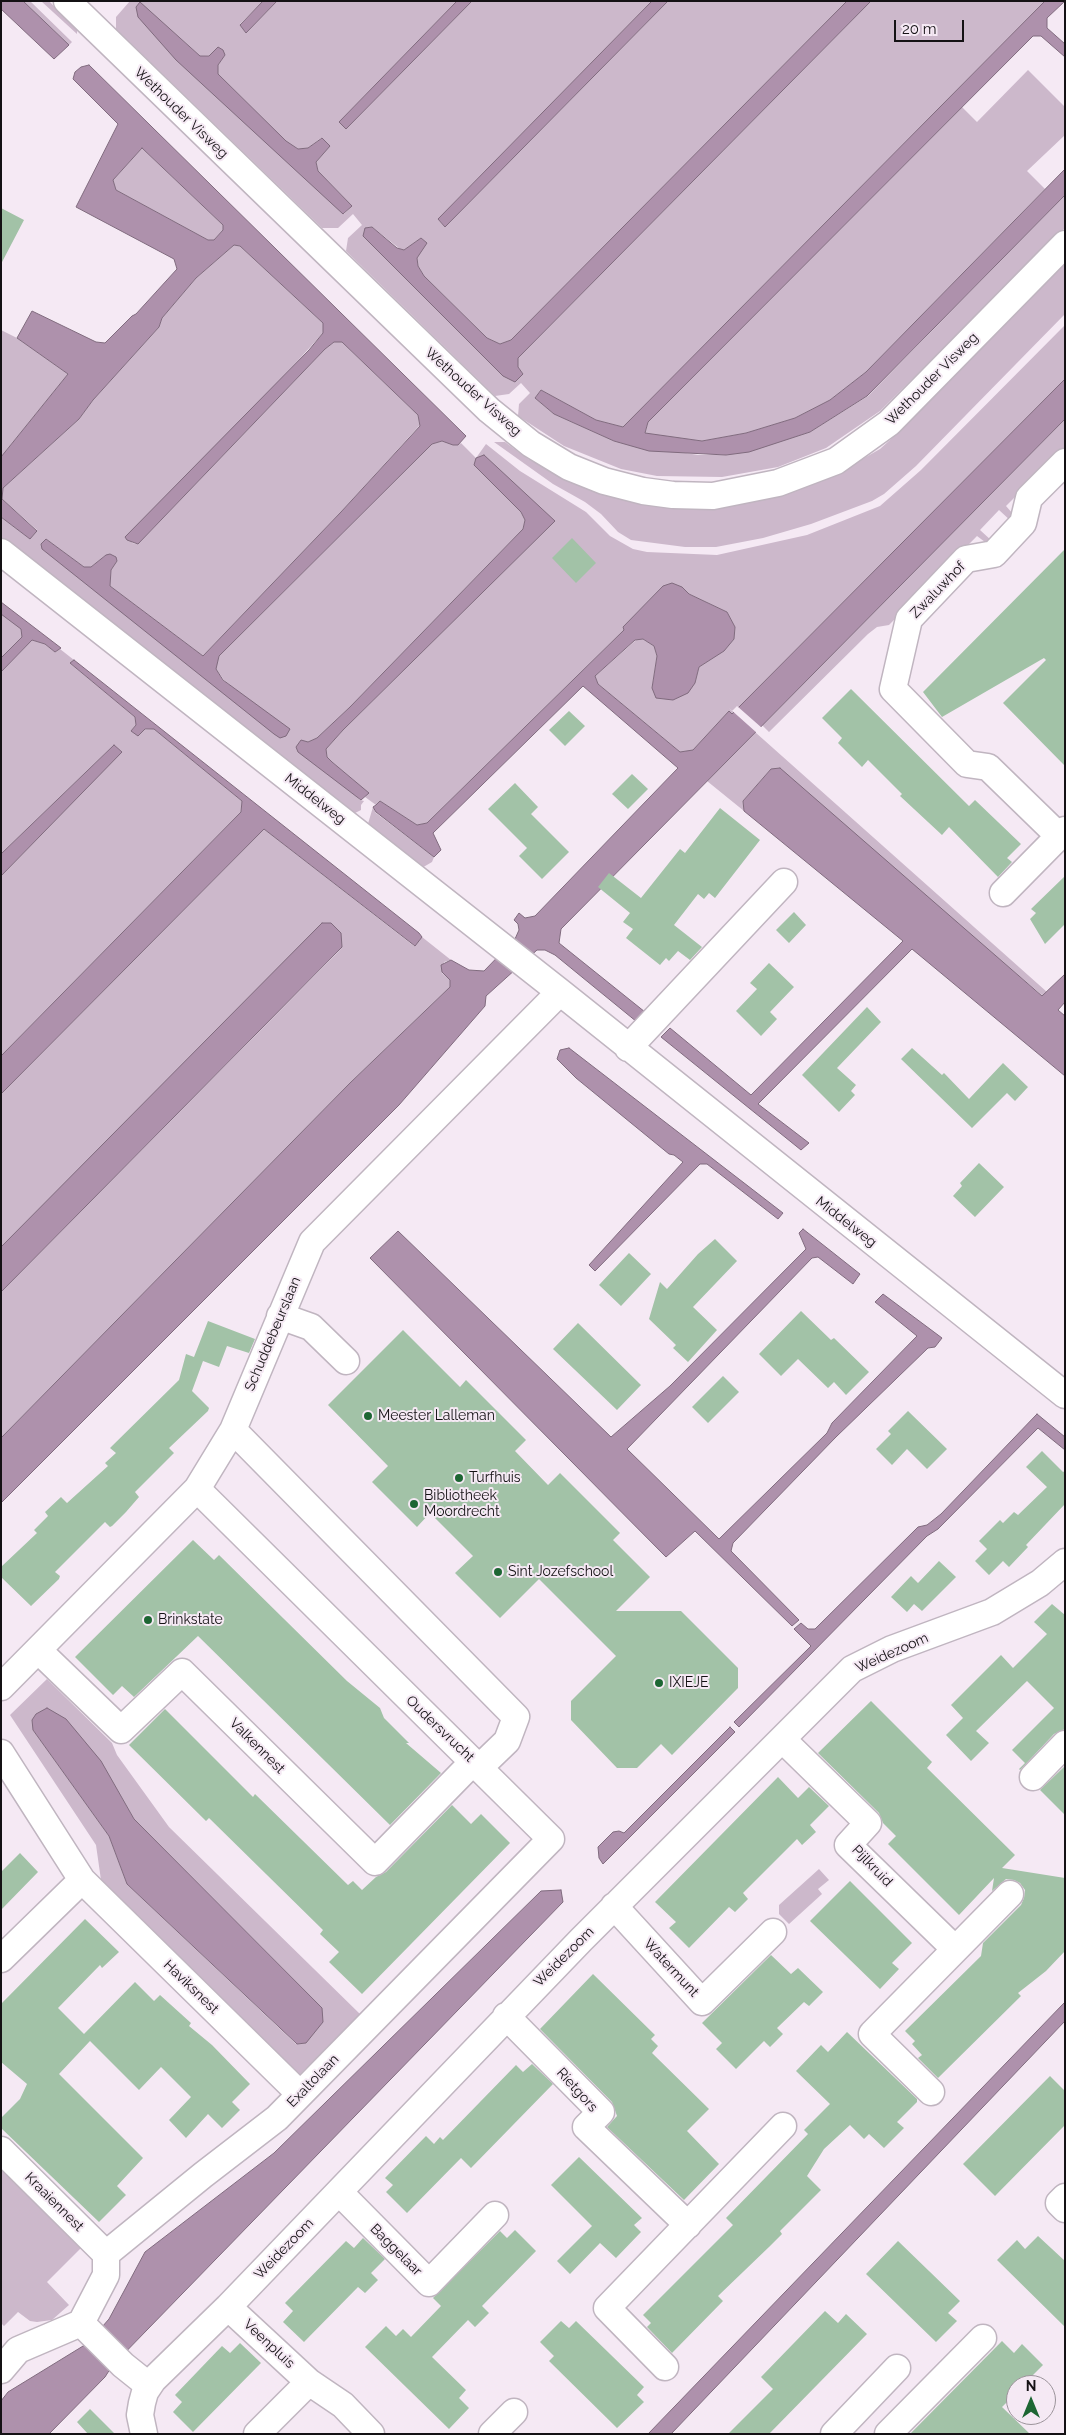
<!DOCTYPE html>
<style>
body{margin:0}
#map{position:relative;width:1066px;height:2435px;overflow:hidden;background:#f5e9f4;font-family:Raleway,sans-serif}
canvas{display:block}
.frame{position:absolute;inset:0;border:2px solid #141114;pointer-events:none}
.north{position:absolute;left:1006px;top:2375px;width:50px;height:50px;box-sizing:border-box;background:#f5e9f4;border:1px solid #9b939a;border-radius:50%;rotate:0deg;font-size:14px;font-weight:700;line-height:20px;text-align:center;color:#141114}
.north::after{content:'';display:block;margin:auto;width:18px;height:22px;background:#1d6633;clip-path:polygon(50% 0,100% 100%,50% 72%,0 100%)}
.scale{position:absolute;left:894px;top:20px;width:70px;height:22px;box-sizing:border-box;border:2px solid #141114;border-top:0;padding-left:6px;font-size:15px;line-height:18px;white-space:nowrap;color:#141114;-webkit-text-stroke:4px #f5e9f4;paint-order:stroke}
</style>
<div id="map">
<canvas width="1066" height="2435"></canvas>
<div class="frame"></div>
<div class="north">N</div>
<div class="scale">20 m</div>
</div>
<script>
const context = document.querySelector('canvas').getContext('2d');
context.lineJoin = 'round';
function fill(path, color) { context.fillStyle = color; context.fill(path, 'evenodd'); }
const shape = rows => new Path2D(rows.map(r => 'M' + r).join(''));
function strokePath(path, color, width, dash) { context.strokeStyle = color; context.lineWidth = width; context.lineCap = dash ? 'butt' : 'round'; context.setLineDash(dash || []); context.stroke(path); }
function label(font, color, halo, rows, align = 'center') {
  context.font = font + ' Raleway,sans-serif'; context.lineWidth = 4; context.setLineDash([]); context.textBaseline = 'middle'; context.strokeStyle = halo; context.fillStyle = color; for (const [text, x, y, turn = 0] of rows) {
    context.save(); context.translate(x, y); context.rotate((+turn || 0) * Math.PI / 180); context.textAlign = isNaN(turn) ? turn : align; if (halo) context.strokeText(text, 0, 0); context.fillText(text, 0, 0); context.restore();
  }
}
fill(shape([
 [23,1,30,1,72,42,69,45],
 [41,1,49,1,77,30,77,34],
 [130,1,263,1,240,24,246,33,277,1,457,1,339,122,346,129,472,1,652,1,438,219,445,227,668,1,847,1,511,340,500,344,487,338,424,276,418,266,417,258,426,243,421,238,404,250,400,249,372,227,367,227,515,381,523,374,518,367,518,358,871,1,1045,1,623,427,596,420,541,390,535,398,554,414,614,441,698,455,726,455,810,432,868,396,1065,195,1065,228,880,411,826,448,778,467,722,477,657,476,621,469,564,446,518,416,519,404,530,393,521,383,509,394,495,396,346,251,348,238,362,225,353,214,338,228,322,228,116,29,116,17],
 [140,3,200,56,225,55,218,65,218,74,286,142,298,149,308,148,321,138,329,146,316,162,318,171,352,206,344,214],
 [1028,70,1065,107,1065,135,1027,171,1045,189,866,372,830,400,795,418,746,433,702,441,645,434,648,422,962,107,977,122],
 [142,148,223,225,223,230,214,240,208,240,116,190,113,180],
 [234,245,240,246,323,323,323,333,132,543,138,544,325,349,334,342,342,342,418,415,420,425,341,512,203,656,110,586,111,570,117,561,106,555,91,567,84,567,46,539,41,544,237,691,224,680,216,669,216,661,219,656,432,444,442,441,458,445,461,443,476,458,486,444,520,471,586,512,610,536,633,549,647,552,717,555,807,535,880,506,921,470,1065,325,1065,379,738,708,732,714,729,711,693,751,680,752,598,684,595,676,636,640,643,639,654,646,657,656,652,688,695,683,699,667,724,650,734,639,735,627,727,612,689,594,682,587,663,586,624,627,624,630,427,823,417,825,380,801,376,805,365,797,368,793,332,762,327,757,326,749,343,730,554,521,474,465,521,512,525,520,523,529,350,707,317,738,308,742,360,800,364,801,361,805,361,810,351,815,1,540,1,517,30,539,37,530,2,499,3,488,79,419,93,400,159,327,162,318,196,278],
 [1065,263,1065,314,916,466,884,494,872,501,811,524,763,538,716,547,685,547,631,540,618,532,601,514,585,502,553,484,494,442,505,442,528,459,574,482,638,503,845,469,880,449,900,431],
 [1,330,17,338,68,374,1,457],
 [1065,419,1065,447,1006,506,1013,514,1012,522,999,510,980,530,992,541,990,543,985,542,977,536,889,625,877,627,868,634,769,732,762,725],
 [1,608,32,632,1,663],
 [32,640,45,644,55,652,60,649,74,660,71,664,135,717,136,725,131,731,154,729,242,801,241,812,1,1056,1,876,121,752,114,745,1,854,1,672],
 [755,732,1047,992,1043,996,771,769,743,801,744,811,707,781],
 [373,807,376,813,434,857,432,862,420,869,367,827],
 [264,829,414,946,422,937,451,960,444,962,442,973,450,980,450,987,350,1083,1,1438,1,1292,342,948,1,1247,1,1094],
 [47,1679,112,1743,117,1755,169,1827,361,2015,296,2078,102,1887,96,1845,10,1715],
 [33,1730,100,1761,134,1819,322,2008,306,2043,296,2044,127,1884,109,1836],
 [819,1869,829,1880,818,1889,822,1894,789,1924,779,1914,779,1905],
 [1,2163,84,2245,47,2282,69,2305,52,2320,37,2322,30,2321,18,2312,4,2326,1,2323]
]), '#ccb8cb');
const water = shape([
 [1,1,23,1,69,45,54,59,1,9,1,1],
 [263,1,277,1,246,33,240,25,263,1],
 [457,1,472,1,346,129,339,122,457,1],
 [652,1,668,1,445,227,438,219,652,1],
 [847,1,871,1,518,358,518,367,523,374,515,382,503,376,363,236,365,228,372,227,397,248,404,250,421,238,427,243,417,258,418,266,424,276,487,338,500,344,511,340,847,1],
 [1045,1,1065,1,1047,18,1047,28,1065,44,1065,57,1041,36,1033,36,648,422,645,433,702,441,746,433,795,418,830,400,866,372,1065,169,1065,195,867,396,810,432,749,452,726,455,649,451,614,441,554,414,535,398,541,390,596,420,623,427,1045,1],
 [140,2,200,56,209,56,218,47,223,50,225,55,218,65,218,74,286,141,298,149,308,148,322,138,330,146,316,162,318,171,352,206,343,214,176,60,138,17,136,7,140,2],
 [89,65,466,436,458,445,453,445,442,441,432,444,219,656,216,669,223,680,290,729,286,736,280,738,274,734,42,549,41,544,46,539,84,567,91,567,106,555,110,554,116,557,117,561,111,570,110,586,203,656,341,512,420,426,418,415,342,342,334,342,325,349,138,544,127,540,125,537,309,350,323,333,323,323,240,246,234,245,196,278,162,318,159,327,93,400,79,419,3,488,2,499,37,531,36,532,30,539,1,517,1,457,68,374,17,338,32,311,96,342,105,343,132,316,136,314,177,269,174,259,76,207,118,124,73,79,75,72,81,67,89,65],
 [142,148,223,225,223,230,214,240,208,240,116,190,113,180,142,148],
 [1065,379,1065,419,561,929,559,943,645,1012,637,1022,555,955,545,950,537,950,486,996,485,1006,399,1105,1,1503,1,1438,350,1083,450,987,450,980,442,972,441,965,451,960,469,970,484,971,515,939,519,930,518,924,514,920,519,913,525,918,535,916,678,768,583,686,433,833,441,850,434,857,376,812,373,807,376,805,380,801,417,825,427,823,624,630,623,627,663,586,672,583,682,587,689,594,727,612,735,627,734,639,724,651,699,667,695,683,688,693,673,700,656,698,652,688,657,656,654,646,643,639,635,640,595,676,598,684,680,752,693,750,729,711,732,714,738,708,1065,379],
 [484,455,555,521,343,730,326,749,327,757,332,762,369,793,361,800,298,752,296,747,301,740,308,742,317,738,350,707,523,529,525,520,521,512,474,465,476,458,484,455],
 [1,602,61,648,55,652,45,644,32,640,1,672,1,658,22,637,21,629,1,614,1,602],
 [74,660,419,933,422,937,415,946,264,829,1,1094,1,1056,241,812,242,801,154,729,145,729,138,736,131,731,136,725,135,717,70,663,74,660],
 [114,745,122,752,1,876,1,854,114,745],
 [780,768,1042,996,1065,974,1065,1002,1058,1010,1065,1016,1065,1076,912,949,758,1104,809,1143,801,1150,661,1037,670,1028,751,1095,903,941,744,811,743,801,771,769,780,768],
 [322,923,331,923,341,933,342,947,1,1292,1,1247,322,923],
 [569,1048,783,1213,778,1219,707,1164,700,1164,595,1271,589,1265,683,1162,674,1155,669,1154,576,1078,557,1059,560,1050,569,1048],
 [803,1229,860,1274,853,1284,818,1257,812,1258,627,1449,719,1539,827,1433,832,1423,917,1336,875,1302,883,1294,942,1338,935,1347,928,1348,836,1437,733,1543,731,1551,799,1620,792,1626,695,1531,666,1557,370,1258,398,1231,611,1437,670,1386,806,1249,799,1233,803,1229],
 [1037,1414,1065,1437,1065,1450,1038,1428,938,1529,927,1536,739,1727,734,1722,811,1646,794,1629,801,1623,808,1629,815,1629,918,1527,927,1525,941,1514,1037,1414],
 [47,1708,66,1719,101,1761,134,1819,322,2008,323,2022,306,2043,297,2044,127,1884,109,1836,33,1730,32,1720,36,1714,47,1708],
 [730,1727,735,1732,603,1864,599,1858,598,1847,613,1832,619,1831,624,1833,730,1727],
 [561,1890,563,1902,112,2366,105,2377,49,2434,1,2434,1,2401,8,2392,88,2343,109,2319,145,2252,274,2153,541,1891,561,1890],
 [1065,2002,1065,2021,671,2434,648,2434,1065,2002]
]);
fill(water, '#ae91ac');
strokePath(water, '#806b7e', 1);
fill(shape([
 [737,706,762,728,757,733,729,708,732,711]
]), '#f5e9f4');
fill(shape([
 [1,208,24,220,1,264],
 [572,538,596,563,576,583,552,558],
 [1065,549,1065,766,1003,703,1046,660,1044,658,942,717,923,692],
 [851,689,969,806,975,800,1021,844,1007,858,1012,862,998,877,949,827,942,835,900,796,902,794,868,760,862,767,838,743,842,738,822,718],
 [569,711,585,726,565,746,549,730],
 [632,774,648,789,628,809,612,794],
 [515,783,538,807,531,814,569,852,542,879,519,856,527,848,488,809],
 [720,808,760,840,715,898,709,893,704,899,698,894,674,925,702,947,690,960,678,951,669,961,666,958,660,965,626,938,633,929,623,922,630,913,598,887,609,873,641,898,680,849,685,853],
 [1065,876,1065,924,1045,944,1030,919,1036,913,1031,909],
 [794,912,806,925,789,943,776,930],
 [769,963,794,987,770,1012,777,1019,761,1036,736,1011,757,989,750,983],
 [867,1007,881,1022,837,1068,856,1085,851,1091,855,1095,839,1112,802,1075],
 [912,1048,942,1075,944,1073,969,1099,1003,1063,1028,1087,1015,1101,1007,1093,972,1128,901,1059],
 [979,1163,1004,1187,975,1217,953,1196,962,1186,960,1183],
 [715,1239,737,1261,693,1307,717,1330,688,1362,673,1348,676,1345,649,1319,660,1282,667,1289,698,1254],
 [629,1253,651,1274,621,1306,599,1285],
 [801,1311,831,1340,834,1338,869,1372,846,1395,834,1382,828,1388,798,1359,781,1376,759,1354],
 [208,1321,255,1339,249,1353,227,1346,219,1367,203,1361,192,1391,209,1408,208,1411,169,1448,174,1453,135,1492,139,1497,126,1512,112,1526,110,1527,105,1522,55,1572,60,1576,59,1579,31,1606,1,1577,1,1567,37,1533,34,1530,48,1516,45,1512,61,1497,67,1503,108,1466,105,1463,116,1453,110,1448,179,1380,186,1354,194,1357],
 [578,1323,641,1385,617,1410,553,1349],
 [403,1330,460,1387,466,1380,526,1440,515,1451,548,1485,560,1473,620,1533,613,1540,650,1577,616,1611,681,1611,738,1668,738,1688,672,1755,661,1744,637,1768,617,1768,571,1720,571,1701,616,1656,539,1579,500,1618,455,1573,473,1556,430,1513,417,1527,372,1482,388,1466,328,1405],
 [723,1376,739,1392,708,1423,692,1407],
 [908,1411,947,1449,927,1469,907,1449,892,1465,876,1449,891,1434,888,1431],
 [1042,1451,1063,1472,1065,1471,1065,1504,1026,1545,1028,1547,1009,1567,1003,1561,989,1575,975,1561,987,1549,979,1541,1000,1520,1003,1523,1014,1512,1018,1515,1047,1487,1026,1467],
 [193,1540,214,1560,219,1555,347,1681,380,1708,384,1718,409,1743,406,1743,441,1773,390,1825,198,1636,134,1697,122,1686,113,1695,75,1657],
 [939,1561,956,1577,922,1611,914,1604,907,1612,891,1597,911,1576,918,1583],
 [1052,1604,1065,1615,1065,1729,1054,1734,1020,1770,1019,1769,1025,1763,1012,1750,1054,1708,1027,1681,976,1731,989,1743,971,1761,946,1735,963,1718,951,1705,1001,1655,1013,1668,1047,1634,1034,1622],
 [871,1701,932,1762,927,1768,1015,1855,1002,1868,1065,1878,1065,1951,1046,1971,1018,1993,1021,1996,938,2078,918,2058,922,2055,912,2044,915,2041,905,2031,981,1956,983,1943,1021,1905,1024,1898,1025,1890,1020,1883,1014,1880,1006,1879,992,1891,994,1878,959,1915,888,1844,896,1836,883,1823,879,1813,818,1753],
 [165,1709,253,1797,255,1794,348,1885,353,1881,362,1890,376,1877,386,1872,452,1805,471,1824,481,1814,510,1843,362,1994,329,1962,339,1952,320,1934,323,1930,209,1818,206,1821,129,1745],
 [1065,1766,1065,1815,1040,1790],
 [778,1777,798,1798,809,1787,829,1806,810,1825,816,1832,802,1845,797,1839,743,1893,748,1899,735,1912,729,1907,689,1948,669,1928,676,1922,655,1902],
 [20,1853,38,1872,1,1910,1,1872],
 [850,1881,912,1943,892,1963,899,1969,880,1989,810,1921],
 [85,1919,119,1952,102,1968,100,1965,58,2008,84,2034,135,1982,154,2001,160,1995,191,2023,189,2026,212,2045,250,2084,232,2102,240,2110,222,2128,208,2114,186,2138,169,2120,191,2097,161,2067,139,2090,90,2041,59,2074,143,2158,117,2186,126,2195,99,2222,1,2128,1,2118,20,2099,27,2084,1,2062,1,2004],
 [771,1955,791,1974,798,1968,823,1992,809,2006,804,2002,777,2028,783,2034,770,2047,764,2041,736,2069,716,2049,722,2043,702,2023],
 [593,1974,655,2035,651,2039,658,2046,652,2053,709,2109,687,2131,719,2164,684,2200,607,2127,617,2116,612,2102,540,2029],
 [847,2032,917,2099,917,2102,897,2122,904,2128,884,2148,869,2134,864,2139,850,2125,824,2149,807,2176,821,2190,780,2231,782,2234,769,2247,718,2296,723,2301,672,2353,647,2327,651,2323,643,2315,733,2225,726,2218,808,2134,804,2130,830,2104,796,2071,821,2045,828,2052],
 [532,2064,553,2084,471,2168,461,2158,407,2213,386,2192,393,2185,385,2178,426,2136,434,2144,440,2137,443,2140,516,2065,523,2072],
 [1050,2076,1065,2091,1065,2125,995,2196,963,2164],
 [579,2157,642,2218,634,2225,641,2232,616,2258,600,2243,570,2274,557,2261,592,2226,551,2185],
 [515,2230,536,2251,482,2306,489,2313,475,2327,468,2320,432,2357,466,2390,459,2398,469,2408,449,2429,365,2347,386,2326,396,2336,403,2329,411,2337,441,2306,433,2298,500,2231,507,2238],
 [1038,2236,1065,2261,1065,2327,997,2260,1017,2240,1025,2249],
 [363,2238,385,2259,371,2273,378,2280,365,2293,358,2287,304,2342,283,2322,293,2311,285,2303,346,2241,354,2248],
 [898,2241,960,2301,948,2313,957,2321,936,2342,866,2274],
 [825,2311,838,2323,846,2314,867,2334,769,2434,728,2434,773,2389,761,2377],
 [561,2321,569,2328,576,2321,644,2387,637,2395,644,2402,617,2428,549,2361,554,2356,540,2342],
 [1002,2341,1014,2353,1022,2344,1043,2365,1023,2385,1016,2385,1016,2393,1002,2407,1030,2434,910,2434],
 [240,2343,261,2363,193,2432,173,2412,182,2402,175,2395,222,2346,230,2353],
 [90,2409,115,2434,88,2434,77,2422]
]), '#a2c2a7');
const minor = shape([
 [67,1,489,410,531,444,569,467,604,481,643,491,673,495,713,496,778,483,836,461,889,423,1065,244],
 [1,552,560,992,1065,1395],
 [1059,836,988,767,967,764,893,689,909,619,966,559,994,554,1023,523,1029,498,1065,462],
 [1003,893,1065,830],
 [628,1048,784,882],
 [280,1316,311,1327,346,1361],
 [233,1430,516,1717,507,1741,480,1767],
 [38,1650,121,1730,182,1672,375,1862,473,1762],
 [1,1687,197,1489,233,1430,312,1242,560,992],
 [783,1740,868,1823,848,1845,955,1949],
 [1,1753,82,1880,1,1959],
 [1033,1777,1065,1744],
 [82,1880,300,2094],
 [614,1906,702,2002,773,1932],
 [506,2016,601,2112,586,2127,688,2225],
 [931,2092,872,2034,1010,1894],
 [1,2150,106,2254],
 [339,2192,429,2283,495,2215],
 [1065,2197,1059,2203,1065,2209],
 [228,2307,309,2382,343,2405,371,2434],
 [81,2323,123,2365,148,2385],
 [665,2367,607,2308,783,2126],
 [1,2370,18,2350,81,2323,106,2275,106,2254,203,2175,277,2118,551,1839,197,1489],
 [144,2434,140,2415,142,2403,145,2392,153,2380,228,2307,581,1940,852,1669,892,1649,992,1612,1040,1583,1065,1562],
 [257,2434,309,2382],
 [492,2434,514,2412],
 [834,2434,897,2368],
 [888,2434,983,2338]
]);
strokePath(minor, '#c0b5c0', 29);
strokePath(minor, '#fff', 26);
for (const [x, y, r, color] of [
 [368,1416,5,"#1d6633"],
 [459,1478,5,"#1d6633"],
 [414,1504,5,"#1d6633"],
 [498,1572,5,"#1d6633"],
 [148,1620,5,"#1d6633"],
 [659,1683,5,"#1d6633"]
]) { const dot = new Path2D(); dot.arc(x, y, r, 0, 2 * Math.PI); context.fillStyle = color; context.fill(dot); strokePath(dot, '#f5e9f4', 2); }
label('14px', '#141114', '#f5e9f4', [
 ["Wethouder Visweg",181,113,44],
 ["Wethouder Visweg",932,379,-45],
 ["Wethouder Visweg",473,392,42],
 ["Zwaluwhof",938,590,-46],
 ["Middelweg",315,799,38],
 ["Middelweg",846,1222,38],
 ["Schuddebeurslaan",273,1334,-67],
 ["Weidezoom",892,1653,-24],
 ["Oudersvrucht",440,1729,44],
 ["Valkennest",257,1746,45],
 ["Pijlkruid",872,1866,46],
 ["Weidezoom",564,1957,-45],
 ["Watermunt",671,1968,47],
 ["Haviksnest",191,1987,44],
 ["Exaltolaan",313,2081,-46],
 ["Rietgors",577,2090,48],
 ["Kraaiennest",54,2202,45],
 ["Weidezoom",284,2249,-46],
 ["Baggelaar",396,2250,45],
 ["Veenpluis",269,2344,43]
]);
label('14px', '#141114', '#f5e9f4', [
 ["Meester Lalleman",378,1416],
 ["Turfhuis",469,1478],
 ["Bibliotheek",424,1496],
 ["Moordrecht",424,1512],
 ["Sint Jozefschool",508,1572],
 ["Brinkstate",158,1620],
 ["IXIEJE",669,1683]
], 'left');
</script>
